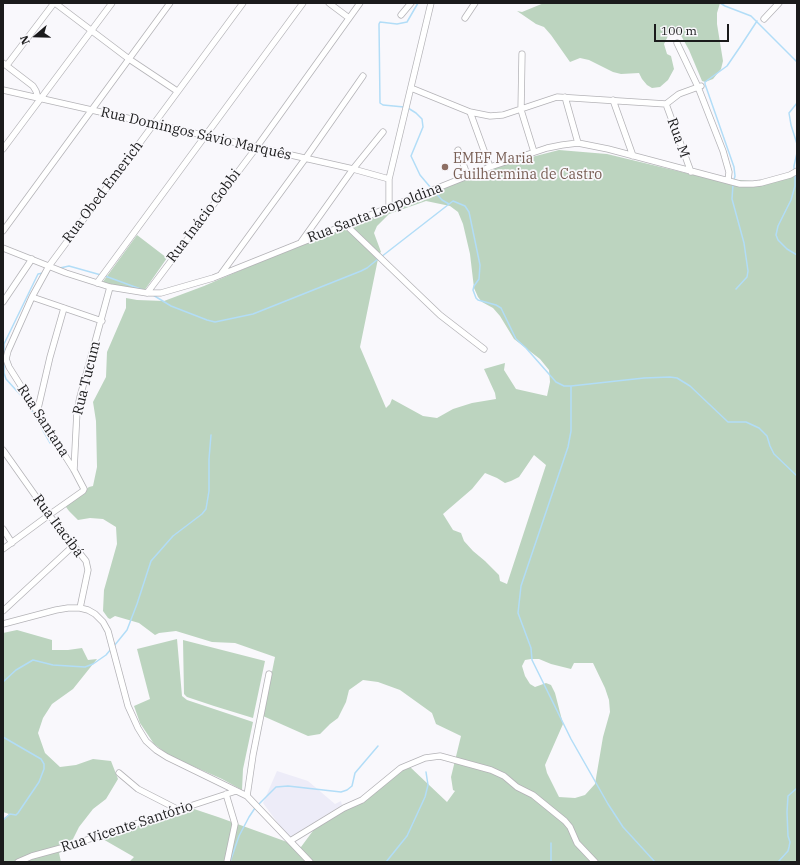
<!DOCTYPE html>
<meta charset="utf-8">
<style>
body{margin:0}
#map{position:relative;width:800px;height:865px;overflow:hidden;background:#f9f8fc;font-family:"IBM Plex Serif",serif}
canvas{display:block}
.frame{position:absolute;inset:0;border:4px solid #1b1b1c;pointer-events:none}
.north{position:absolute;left:16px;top:16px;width:40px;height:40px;-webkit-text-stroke:3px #f9f8fc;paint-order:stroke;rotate:250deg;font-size:11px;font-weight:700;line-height:16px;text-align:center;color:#1b1b1c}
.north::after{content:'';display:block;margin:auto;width:14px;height:18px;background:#1b1b1c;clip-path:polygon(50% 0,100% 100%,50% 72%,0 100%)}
.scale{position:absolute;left:654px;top:24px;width:75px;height:18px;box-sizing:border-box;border:2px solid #1b1b1c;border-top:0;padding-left:5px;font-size:12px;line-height:14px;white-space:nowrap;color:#1b1b1c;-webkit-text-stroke:3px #f9f8fc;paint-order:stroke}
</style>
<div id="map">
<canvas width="800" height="865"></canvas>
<div class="frame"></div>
<div class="north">N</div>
<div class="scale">100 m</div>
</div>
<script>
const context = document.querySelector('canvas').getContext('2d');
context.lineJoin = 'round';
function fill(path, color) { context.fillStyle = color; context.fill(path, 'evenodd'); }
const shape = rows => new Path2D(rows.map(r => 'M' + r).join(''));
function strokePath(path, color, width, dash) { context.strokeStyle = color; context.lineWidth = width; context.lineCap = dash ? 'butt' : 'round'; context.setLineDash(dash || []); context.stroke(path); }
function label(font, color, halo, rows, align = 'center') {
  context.font = font + ' "IBM Plex Serif",serif'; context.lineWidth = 3.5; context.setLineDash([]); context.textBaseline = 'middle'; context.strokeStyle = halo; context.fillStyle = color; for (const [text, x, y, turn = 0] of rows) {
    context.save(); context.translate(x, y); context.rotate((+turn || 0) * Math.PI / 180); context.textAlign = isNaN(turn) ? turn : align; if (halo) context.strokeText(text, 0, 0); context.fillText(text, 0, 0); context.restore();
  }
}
fill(shape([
 [277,771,308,781,335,804,341,801,342,805,289,838,263,803]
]), '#edecf8');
fill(shape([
 [544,3,720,3,717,13,717,24,723,61,721,69,713,79,705,82,702,81,689,50,678,30,670,32,664,44,667,54,671,56,674,69,668,80,660,87,652,88,647,85,642,79,639,73,621,74,613,72,589,60,580,58,570,62,551,35,544,27,536,24,517,11,522,12],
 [559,150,607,154,694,175,723,179,767,182,797,175,797,862,129,862,134,857,101,838,191,808,218,817,301,847,318,824,363,801,390,779,409,766,447,802,455,791,453,790,451,777,461,736,436,724,432,713,400,690,378,682,363,680,349,690,346,702,338,718,330,724,320,734,308,736,263,716,275,657,235,643,212,642,176,631,159,633,155,635,139,623,115,616,110,619,108,618,103,611,104,590,117,544,116,527,103,519,90,518,78,520,69,511,66,507,67,504,89,487,93,486,97,467,96,421,93,402,106,377,107,352,126,308,126,298,137,300,164,301,204,286,311,240,493,167],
 [426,201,450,206,458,212,463,224,470,254,474,288,478,297,482,302,493,308,500,316,514,339,540,359,549,370,550,382,547,396,516,389,504,370,505,363,484,369,495,393,496,399,472,403,453,409,437,418,423,416,392,399,390,404,386,408,360,347,379,254,381,252,374,233,377,226,389,214],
 [534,455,546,465,507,584,500,581,499,575,485,561,473,551,464,541,461,533,453,530,443,514,472,489,485,473,497,478,505,483,511,481,519,477],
 [531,659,539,659,551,664,571,669,574,663,593,663,605,688,609,700,610,712,603,737,595,784,585,795,575,798,559,797,547,773,545,765,563,724,555,693,551,685,546,683,535,687,530,684,525,676,522,666,525,660],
 [137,235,167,258,144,291,102,283],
 [17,630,52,640,52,650,68,650,82,648,88,660,97,659,73,689,52,704,43,718,38,733,45,753,60,767,76,765,93,759,111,761,118,779,106,799,93,809,79,827,68,849,59,853,61,862,3,862,3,819,9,814,3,812,3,633],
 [177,639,182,696,187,700,253,722,243,769,242,790,222,779,170,756,154,744,140,723,134,706,150,699,137,649],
 [183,640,265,661,253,718,214,706,187,697,184,694]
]), '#bcd4bf');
strokePath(shape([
 [720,3,725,6,751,16,797,62],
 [797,103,789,113,791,125,797,144],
 [404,107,383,105,380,103,379,24,380,22,397,24,407,22,418,3],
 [408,108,416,113,422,119,423,127,411,156,420,175,431,188],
 [794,171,794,166,797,153],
 [795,175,795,186,791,200,778,226,776,235,778,240,787,249,797,255],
 [734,180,735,176,734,167,705,84,705,82,727,66,740,47,757,21],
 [733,184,732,199,744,243,748,271,747,277,736,289],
 [434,191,442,200,449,204],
 [381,257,453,201,465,206,469,212,480,265,479,279,474,286,473,290,476,298,478,300,496,305,501,308,516,339,526,348,556,382,564,386,571,386,644,378,670,377,677,378,690,386,728,422,746,422,759,428,767,436,770,446,774,454,797,476],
 [60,268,69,266,101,275],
 [43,273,38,274,4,344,4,373,6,379,25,400,31,409,50,443],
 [105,276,146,291],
 [153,295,171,306,207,320,215,322,253,314,361,271,367,268,378,259],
 [571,386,571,431,568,447,521,586,518,613,531,648,532,660,571,739,608,804,623,827,655,862],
 [114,646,127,630,137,604,151,561,173,536,202,514,206,509,209,491,209,459,211,435],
 [3,682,16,670,33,660,53,665,85,667,93,664,106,655,111,649],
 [3,737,41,759,44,764,44,769,39,782,18,813,16,815,10,814,3,820],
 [258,805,276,787,288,786,341,792,347,790,352,786,355,773,378,746],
 [551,843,551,862],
 [230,862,239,836,249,817,255,808],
 [386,862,407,836,425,797,428,785,426,772],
 [778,862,788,851,789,847,790,842,788,836,787,812,788,796,797,788]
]), '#b2ddf7', 1.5);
const minor = shape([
 [55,3,129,59,177,91],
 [329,3,349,18],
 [401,15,411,3],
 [465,18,475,3],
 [764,19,779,3],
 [677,43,698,87,723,151,729,172,728,181],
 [522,54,521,110,534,152],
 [3,63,33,86,36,91,38,98],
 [7,65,54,3],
 [411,88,470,112,490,116,503,115,557,97,666,104],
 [3,90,353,169,389,179],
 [565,97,578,143],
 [613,100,633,156],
 [666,104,691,172],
 [666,104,679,94,701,86],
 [470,112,490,167],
 [3,149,112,3],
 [458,150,468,177],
 [389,208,389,179,431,3],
 [346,225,440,315,484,349],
 [3,231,170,3],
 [301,242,353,169,383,132],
 [3,248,66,273,110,287,147,293,161,293,213,278,490,167,547,148,562,145,578,143,608,149,740,184,753,184,761,183,790,175,797,171],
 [221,274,305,159,363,76],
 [97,283,303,3],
 [147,293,256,148,360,3],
 [32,297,102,321],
 [3,302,32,259],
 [37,413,50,357,64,308],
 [3,450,49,515,86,561,88,570,80,608],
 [74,470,77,411,80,397,110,287],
 [3,529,12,543],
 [3,549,49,515,83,491,84,489,74,470,9,367,6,359,8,351,32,297,49,266,243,3],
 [3,611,73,546],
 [3,624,56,610,68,608,80,608,88,610,95,614,103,622,108,631,128,706,138,728,146,741,156,750,167,757,247,796,310,862],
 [119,773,138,789,179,810],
 [226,794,235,824,227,862],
 [247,796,253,755,269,674],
 [290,841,344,808,362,800,401,768,425,758,440,756,491,770,504,776,517,787,533,795,565,821,570,827,577,843,595,862],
 [18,862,32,856,65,847,236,791]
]);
strokePath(minor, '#b4b3b7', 7);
strokePath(minor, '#fff', 5.5);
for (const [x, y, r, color] of [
 [445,167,4,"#8d6e63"]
]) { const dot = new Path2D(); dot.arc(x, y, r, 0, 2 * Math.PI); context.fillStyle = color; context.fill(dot); strokePath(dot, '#f9f8fc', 1.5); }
label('14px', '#1b1b1c', '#f9f8fc', [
 ["Rua Domingos Sávio Marquês",196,134,13],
 ["Rua M",678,138,70],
 ["Rua Obed Emerich",103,192,-53],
 ["Rua Santa Leopoldina",375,213,-21],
 ["Rua Inácio Gobbi",204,216,-53],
 ["Rua Tucum",87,378,-76],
 ["Rua Santana",43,421,57],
 ["Rua Itacibá",58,526,53],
 ["Rua Vicente Santório",127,827,-18]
]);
label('14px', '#785e54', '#f9f8fc', [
 ["EMEF Maria",453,159],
 ["Guilhermina de Castro",453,175]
], 'left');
</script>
